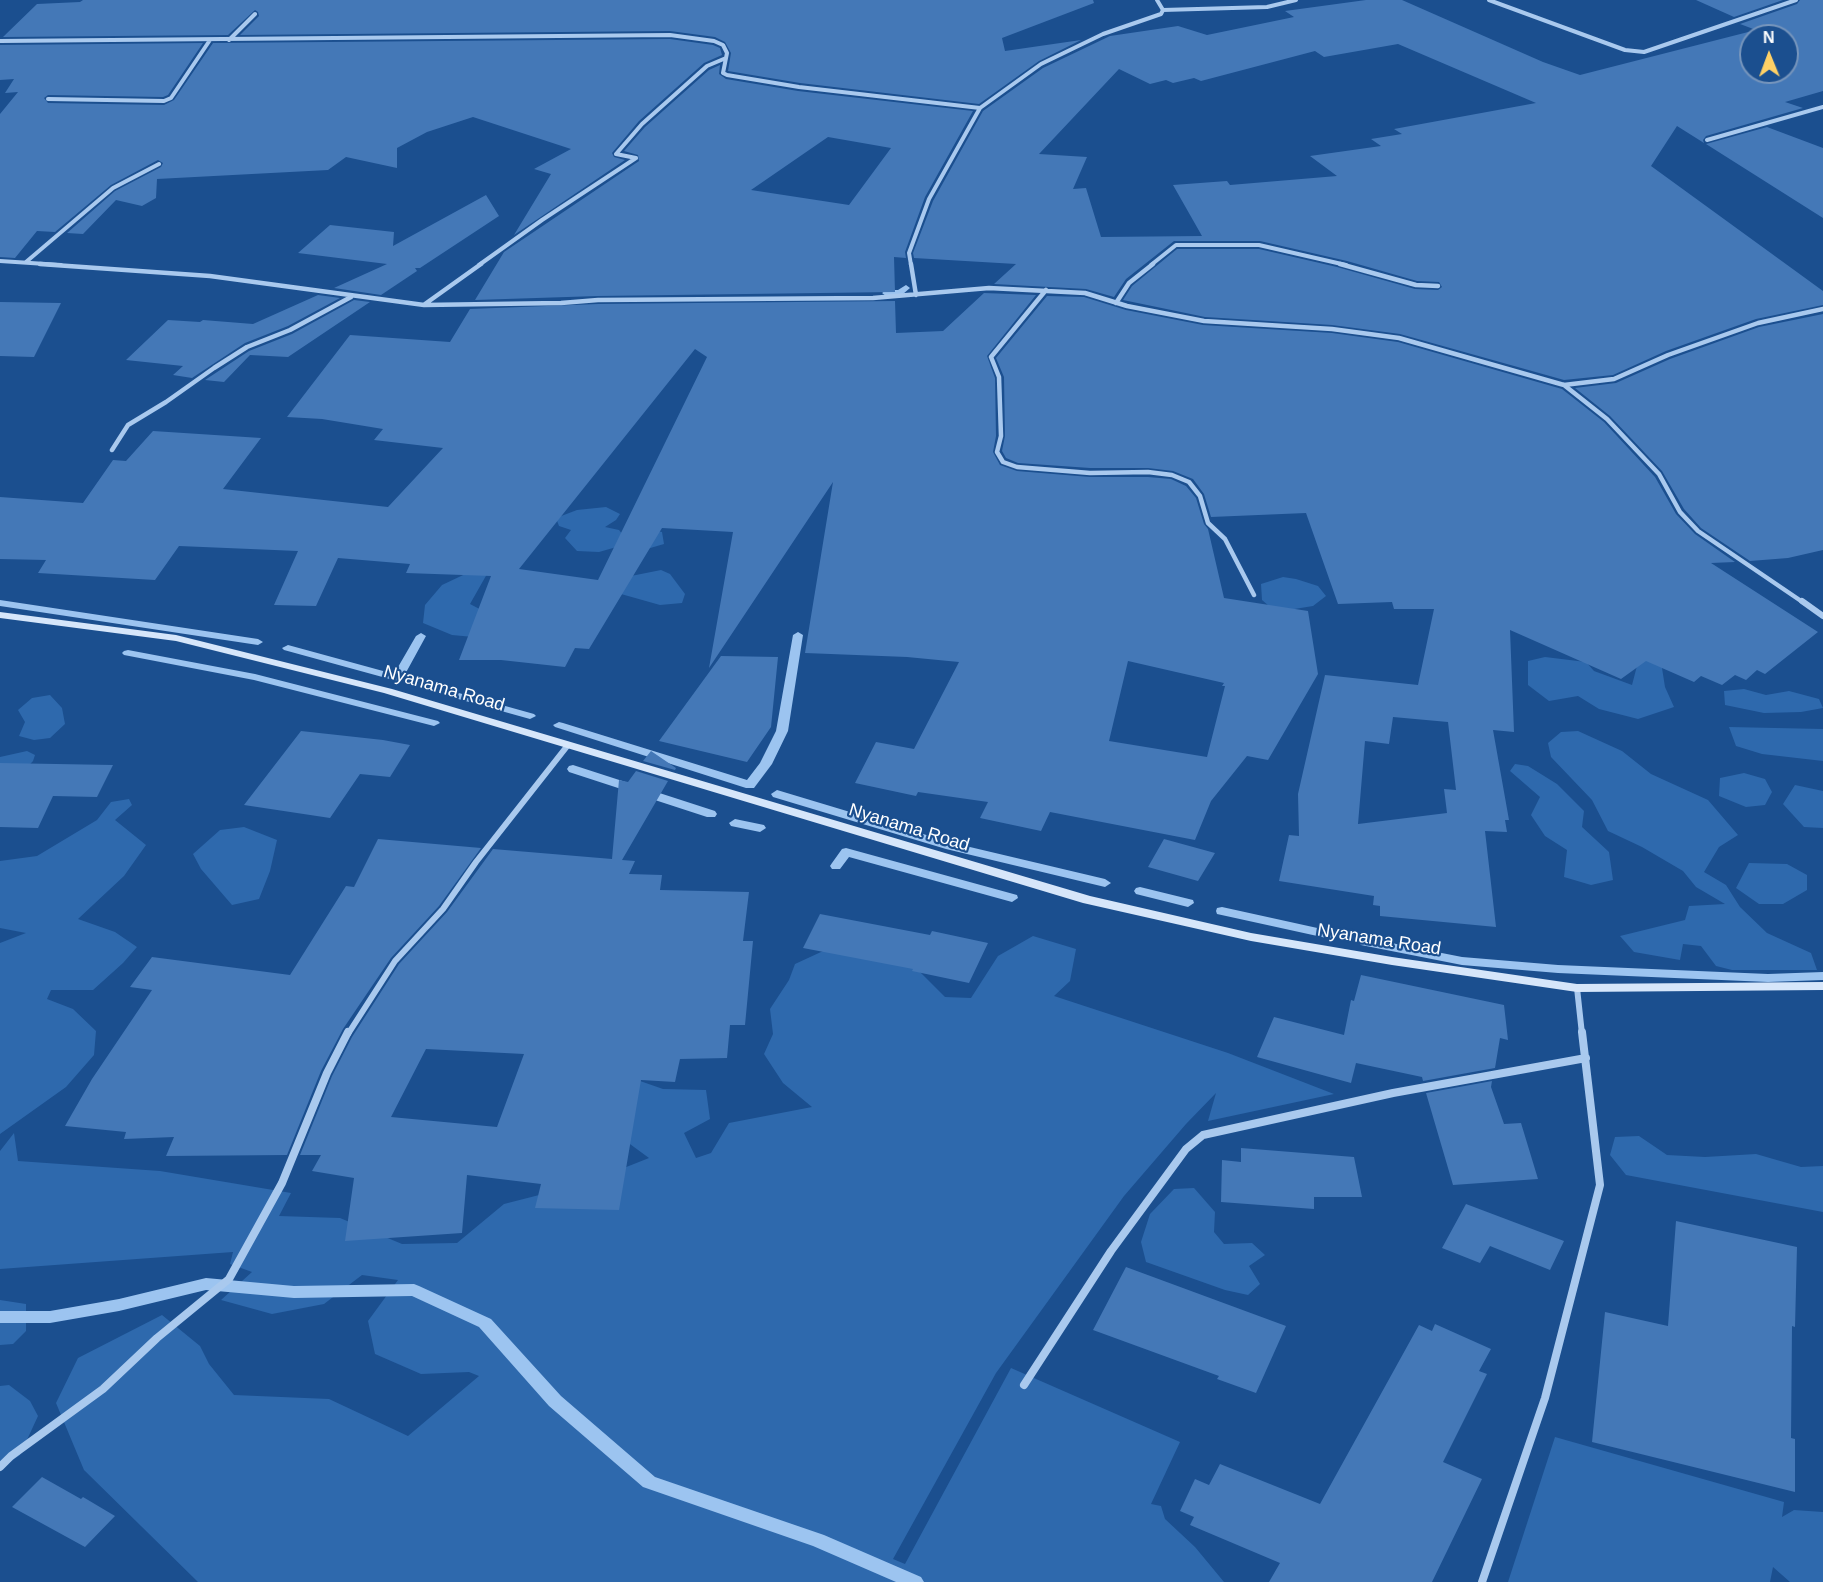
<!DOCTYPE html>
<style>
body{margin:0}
#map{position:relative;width:1823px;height:1582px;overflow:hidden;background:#1b4f8f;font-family:Helvetica,sans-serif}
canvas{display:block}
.north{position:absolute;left:1739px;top:24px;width:60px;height:60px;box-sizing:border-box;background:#1b4f8f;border:2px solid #7695bc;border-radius:50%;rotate:359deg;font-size:16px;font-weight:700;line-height:24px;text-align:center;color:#fff}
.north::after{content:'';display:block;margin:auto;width:21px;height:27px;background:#ffd166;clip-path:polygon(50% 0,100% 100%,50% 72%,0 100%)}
</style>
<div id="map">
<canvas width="1823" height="1582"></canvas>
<div class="north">N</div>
</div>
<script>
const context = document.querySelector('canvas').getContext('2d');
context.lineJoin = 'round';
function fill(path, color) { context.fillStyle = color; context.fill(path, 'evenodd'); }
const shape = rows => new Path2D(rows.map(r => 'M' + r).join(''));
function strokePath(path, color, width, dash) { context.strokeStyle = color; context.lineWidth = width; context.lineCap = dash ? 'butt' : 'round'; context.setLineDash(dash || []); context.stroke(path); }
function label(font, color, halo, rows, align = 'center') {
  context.font = font + ' Helvetica,sans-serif'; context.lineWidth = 4.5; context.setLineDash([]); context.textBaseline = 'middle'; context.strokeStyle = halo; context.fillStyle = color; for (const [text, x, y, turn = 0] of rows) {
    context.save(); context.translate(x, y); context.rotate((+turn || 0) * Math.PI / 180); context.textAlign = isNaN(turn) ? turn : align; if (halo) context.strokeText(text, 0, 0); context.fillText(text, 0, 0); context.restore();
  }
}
fill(shape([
 [606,507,620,514,616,520,605,527,619,530,623,535,642,528,662,532,664,544,640,551,620,546,599,552,577,551,565,538,571,530,559,526,556,518,577,510],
 [478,568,487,574,470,604,489,614,484,638,452,635,423,623,425,605,442,585],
 [661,570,670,574,685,594,682,603,660,605,621,594,626,577],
 [1283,577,1296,579,1318,586,1326,596,1313,606,1276,612,1262,600,1261,584],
 [1664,656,1662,668,1665,687,1674,707,1638,719,1599,709,1578,696,1549,701,1528,685,1528,661,1545,657,1586,662,1594,671,1632,685,1638,662],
 [1744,689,1766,695,1789,691,1819,699,1823,708,1801,712,1764,713,1725,705,1724,691],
 [50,695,62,708,65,724,50,738,34,740,19,736,25,722,18,710,32,698],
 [1729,727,1823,729,1823,761,1762,754,1736,746],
 [1578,731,1622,751,1651,774,1708,800,1738,835,1719,847,1704,872,1726,885,1740,907,1767,933,1811,953,1817,970,1732,970,1716,966,1701,946,1683,944,1680,960,1634,952,1620,936,1685,920,1689,906,1725,904,1696,887,1683,871,1642,847,1608,831,1592,800,1551,757,1548,743,1561,732],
 [27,751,35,755,33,761,13,783,0,810,0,757],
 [1515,764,1528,766,1557,784,1584,811,1582,827,1609,852,1613,880,1591,885,1564,877,1567,850,1545,836,1531,815,1540,797,1510,771],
 [1744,773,1765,779,1772,792,1765,805,1746,807,1719,796,1720,778],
 [1795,785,1823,791,1823,828,1804,827,1783,804],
 [129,799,132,805,115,820,146,845,124,876,78,919,115,932,137,947,123,963,93,990,51,990,47,999,73,1009,96,1031,94,1055,66,1087,0,1134,0,943,26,933,0,928,0,861,37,856,97,820,111,802],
 [244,827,277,840,270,871,259,899,232,905,201,869,193,854,220,830],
 [1749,863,1787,864,1807,875,1807,890,1783,904,1759,904,1736,888],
 [1033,936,1076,949,1070,981,1054,996,1228,1053,1334,1094,1208,1121,1216,1093,1186,1124,1124,1196,996,1373,893,1559,905,1564,1011,1368,1180,1442,1151,1504,1161,1506,1165,1519,1195,1547,1224,1582,198,1582,84,1470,56,1403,78,1358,162,1315,200,1346,209,1364,234,1395,329,1399,408,1436,479,1376,469,1372,421,1374,375,1354,368,1321,398,1280,362,1275,324,1304,272,1314,221,1300,252,1272,230,1264,233,1252,0,1269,0,1151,14,1133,18,1161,160,1171,291,1193,279,1216,340,1218,402,1244,457,1243,504,1204,586,1183,649,1158,619,1136,620,1074,663,1089,706,1090,710,1119,684,1133,696,1158,711,1153,729,1123,812,1107,783,1083,764,1054,773,1034,770,1009,789,980,795,964,847,940,905,957,945,997,971,998,998,956],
 [1639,1136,1667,1155,1705,1157,1756,1154,1801,1167,1823,1166,1823,1212,1626,1175,1610,1155,1615,1137],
 [1194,1188,1215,1212,1214,1232,1224,1244,1252,1243,1265,1255,1249,1266,1260,1284,1248,1295,1225,1290,1146,1262,1141,1242,1150,1214,1174,1189],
 [0,1300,26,1304,26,1331,13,1344,0,1345],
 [9,1385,30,1401,38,1416,20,1455,0,1469,0,1386],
 [1555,1437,1784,1502,1782,1517,1794,1510,1823,1512,1823,1582,1790,1582,1773,1567,1770,1582,1508,1582]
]), '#2e69ad');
fill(shape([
 [906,285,910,288,903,294,886,296,882,293,886,290,898,290,906,285],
 [0,600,258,639,263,642,258,645,0,606,0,600],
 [798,632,803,635,788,731,772,764,754,788,746,788,555,727,553,725,559,722,563,723,747,780,760,763,776,731,793,635,798,632],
 [421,633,426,636,403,678,397,681,284,650,282,648,288,645,394,674,416,636,421,633],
 [128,650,255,674,438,721,440,723,434,726,254,680,124,655,122,653,124,651,128,650],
 [430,685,534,714,536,716,530,719,426,690,424,688,426,686,430,685],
 [573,765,715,811,717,814,715,817,707,817,569,772,567,769,569,766,573,765],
 [777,790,953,843,1105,879,1111,883,1105,887,946,849,773,797,771,794,777,790],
 [735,819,764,825,766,828,760,832,731,826,729,823,735,819],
 [846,848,1017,895,1018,898,1012,902,849,857,840,869,832,869,830,866,832,863,842,849,846,848],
 [1140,887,1193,900,1194,903,1188,907,1136,894,1134,891,1136,888,1140,887],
 [1222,907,1331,931,1337,935,1331,939,1217,914,1216,911,1217,908,1222,907],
 [1366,938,1462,957,1558,965,1768,974,1823,972,1823,980,1768,982,1558,973,1462,965,1361,945,1359,942,1366,938],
 [206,1278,294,1286,414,1284,419,1286,491,1319,561,1396,655,1477,824,1535,921,1577,924,1582,896,1582,813,1546,643,1487,549,1406,479,1327,412,1296,294,1298,206,1290,119,1311,50,1323,0,1323,0,1311,50,1311,119,1299,206,1278]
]), '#9cc4f0');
fill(shape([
 [83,0,1093,0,1094,3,1002,38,1005,51,1081,40,1039,61,979,104,800,83,728,71,731,53,725,42,715,37,670,31,240,35,259,16,258,12,255,10,228,35,3,37,37,4,80,2],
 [1366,0,1402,0,1543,62,1580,75,1756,30,1740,24,1797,4,1800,0,1823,0,1823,91,1785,102,1803,108,1706,136,1703,140,1704,143,1677,126,1651,166,1823,291,1823,305,1756,319,1666,351,1613,375,1564,380,1400,334,1332,325,1205,317,1123,300,1132,286,1177,249,1259,249,1337,267,1415,289,1438,290,1442,287,1439,282,1417,281,1347,261,1260,241,1174,241,1126,279,1114,297,1086,289,994,284,1016,264,914,258,913,253,933,201,983,111,1043,68,1110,36,1178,26,1207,35,1294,17,1285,11],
 [1751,36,1787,36,1787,72,1751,72],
 [1398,44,1536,103,1394,129,1402,134,1371,139,1381,146,1310,156,1337,176,1230,185,1227,181,1173,185,1202,236,1101,237,1086,188,1073,189,1087,157,1039,154,1119,69,1150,84,1166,80,1173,83,1194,78,1201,81,1315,51,1324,57],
 [1696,0,1783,0,1734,17],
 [670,39,713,45,720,48,722,55,704,63,639,121,612,153,614,157,625,160,514,235,551,174,534,169,571,149,473,117,427,132,397,148,397,168,346,157,328,170,157,179,156,198,142,206,116,200,83,234,67,233,115,191,161,167,163,163,158,160,111,185,55,232,37,231,15,258,0,257,0,114,18,92,5,93,14,79,0,80,0,45,203,43,168,95,163,97,48,95,44,98,48,103,164,105,174,100,213,43],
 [720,65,719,74,726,79,798,91,973,111,925,197,905,252,906,258,894,257,895,292,598,296,475,300,504,252,639,161,638,155,624,151,645,127,709,70],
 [828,137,891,148,849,205,751,190],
 [1767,127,1823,148,1823,218,1706,144],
 [486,195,499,216,420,268,415,268,417,271,381,295,334,288,387,264,298,253,330,225,394,232,393,246],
 [984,293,1036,295,987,356,995,378,996,436,993,452,1000,465,1017,471,1090,477,1148,477,1171,479,1186,486,1196,498,1204,524,1208,529,1224,598,1308,611,1318,674,1268,760,1247,756,1211,801,1195,840,1050,812,1041,831,980,818,988,802,918,792,916,796,855,783,876,742,914,749,959,662,907,657,805,653,833,482,709,668,733,532,662,528,589,649,575,648,565,667,501,660,459,660,491,576,406,573,410,564,338,558,316,606,274,605,298,551,179,546,155,580,38,573,46,560,0,559,0,497,83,503,113,460,126,461,153,431,261,438,223,489,388,507,443,448,374,440,383,429,322,419,287,417,350,335,450,342,470,309,598,304,895,301,896,333,943,331],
 [695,349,707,357,598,580,519,569],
 [1128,661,1224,683,1222,686,1225,686,1207,757,1109,741],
 [318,295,340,298,288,326,245,343,192,378,173,375,183,366,126,360,168,320,200,322,203,320,253,324],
 [1047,296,1084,297,1126,310,1203,325,1332,333,1398,342,1562,389,1604,422,1655,477,1676,514,1695,534,1735,562,1711,563,1818,632,1765,674,1757,670,1746,680,1735,675,1722,685,1701,676,1694,682,1646,661,1621,679,1510,630,1514,732,1493,730,1509,820,1505,820,1507,832,1485,831,1496,927,1380,916,1380,906,1373,905,1374,896,1279,881,1289,835,1299,836,1298,794,1325,675,1418,685,1434,609,1394,609,1392,602,1338,604,1306,513,1211,517,1204,494,1193,479,1173,471,1148,468,1090,468,1018,463,1006,458,1002,451,1005,436,1004,377,996,358],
 [1393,717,1448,722,1456,790,1444,789,1447,813,1358,824,1365,741,1389,744],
 [354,300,370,302,288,357,250,355,224,382,205,380,249,351,292,334],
 [0,302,61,303,34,357,0,356],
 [1823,314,1823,550,1788,558,1750,561,1701,528,1684,509,1662,471,1610,416,1575,388,1616,383,1670,359,1759,327],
 [721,656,778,657,771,727,747,762,659,741],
 [301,731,383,740,410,745,390,777,360,774,330,818,244,805],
 [651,751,676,768,675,770,643,761],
 [0,763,113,765,97,797,53,796,38,828,0,827],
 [636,771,668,781,622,860,635,861,629,874,662,875,660,890,749,892,743,941,753,941,745,1025,730,1025,727,1058,680,1059,675,1082,641,1080,619,1210,535,1208,541,1184,467,1175,462,1233,345,1241,354,1178,312,1171,321,1155,300,1155,332,1076,352,1037,399,964,447,912,493,849,612,859,619,780,628,782],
 [426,1049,524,1054,497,1127,391,1117],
 [378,839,481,848,439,906,391,958,343,1029,321,1071,287,1155,166,1156,174,1137,124,1139,126,1132,65,1126,92,1079,152,990,130,987,152,957,290,975,346,886,354,887],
 [1164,839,1215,853,1198,881,1148,867],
 [820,914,930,935,932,931,988,943,969,983,912,971,913,969,803,948],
 [1361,975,1504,1005,1508,1040,1500,1038,1495,1068,1423,1081,1422,1077,1356,1063,1351,1083,1257,1057,1274,1017,1344,1035,1351,1000,1354,1001],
 [1492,1081,1491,1087,1504,1124,1521,1123,1538,1179,1453,1185,1426,1093],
 [1241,1148,1354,1157,1362,1197,1314,1197,1314,1209,1221,1202,1222,1160,1241,1162],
 [1466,1204,1564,1241,1550,1270,1490,1246,1480,1263,1442,1248],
 [1676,1221,1797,1247,1795,1327,1792,1326,1791,1438,1795,1439,1795,1492,1592,1442,1605,1312,1668,1326],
 [1126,1267,1286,1326,1256,1393,1217,1379,1219,1376,1093,1330],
 [1435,1324,1491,1349,1479,1371,1487,1374,1443,1462,1482,1479,1432,1582,1269,1582,1280,1563,1190,1525,1194,1517,1180,1511,1195,1479,1209,1485,1220,1464,1320,1504,1419,1325,1432,1331],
 [42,1477,81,1499,83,1497,115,1516,85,1547,12,1507]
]), '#4478b7');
strokePath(shape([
 [1489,0,1625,50,1644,52,1796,0],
 [1163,10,1267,7,1296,0],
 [229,40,255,14],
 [0,41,670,35,714,41,723,45,727,53,723,73,727,75,799,87,980,108,1041,64,1103,34,1161,14,1163,10,1157,0],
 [48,99,164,101,171,98,210,40],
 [1707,140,1823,107],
 [636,158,616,154,642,124,707,66,726,58],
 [0,261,61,265],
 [26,262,113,188,159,164],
 [479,265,542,220,636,158],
 [911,265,909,253,929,199,980,108],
 [1151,265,1176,245,1259,245,1346,265]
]), '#a9c9ee', 4);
strokePath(shape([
 [40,264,210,276,424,305,561,303,598,300,873,298,989,288,1085,293,1127,306,1204,321,1332,329,1399,338,1564,385,1614,379,1668,355,1758,323,1823,309],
 [911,264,916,295],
 [1340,264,1416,285,1438,286],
 [1046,290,991,357,999,377,1001,436,997,452,1003,462,1017,467,1090,473,1148,472,1172,475,1189,482,1200,496,1208,523,1225,539,1254,595],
 [1116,303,1129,283,1153,264],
 [425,304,481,264],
 [1564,385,1607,419,1659,474,1680,512,1698,531,1804,603],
 [112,450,128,425,166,402,214,368,247,347,290,330,351,297]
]), '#a9c9ee', 4.5);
strokePath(shape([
 [1802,601,1823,616],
 [1577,988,1582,1034],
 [348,1034,395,961,443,909,476,862,568,745]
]), '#a9c9ee', 6);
strokePath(shape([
 [1024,1385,1111,1251,1186,1149,1203,1135,1393,1093,1586,1058],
 [0,1467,11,1456,103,1389,157,1338,229,1279,282,1183,327,1073,348,1032],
 [1482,1582,1545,1398,1600,1185,1582,1032]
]), '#a9c9ee', 8);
fill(shape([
 [0,612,176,635,392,689,1090,896,1251,933,1392,957,1577,984,1823,982,1823,990,1577,992,1392,965,1251,941,1083,903,384,693,176,641,0,618,0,612]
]), '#d6e6fa');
label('18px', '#fff', '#1b4f8f', [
 ["Nyanama Road",444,689,16],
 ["Nyanama Road",909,828,17],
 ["Nyanama Road",1379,940,9]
]);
</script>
